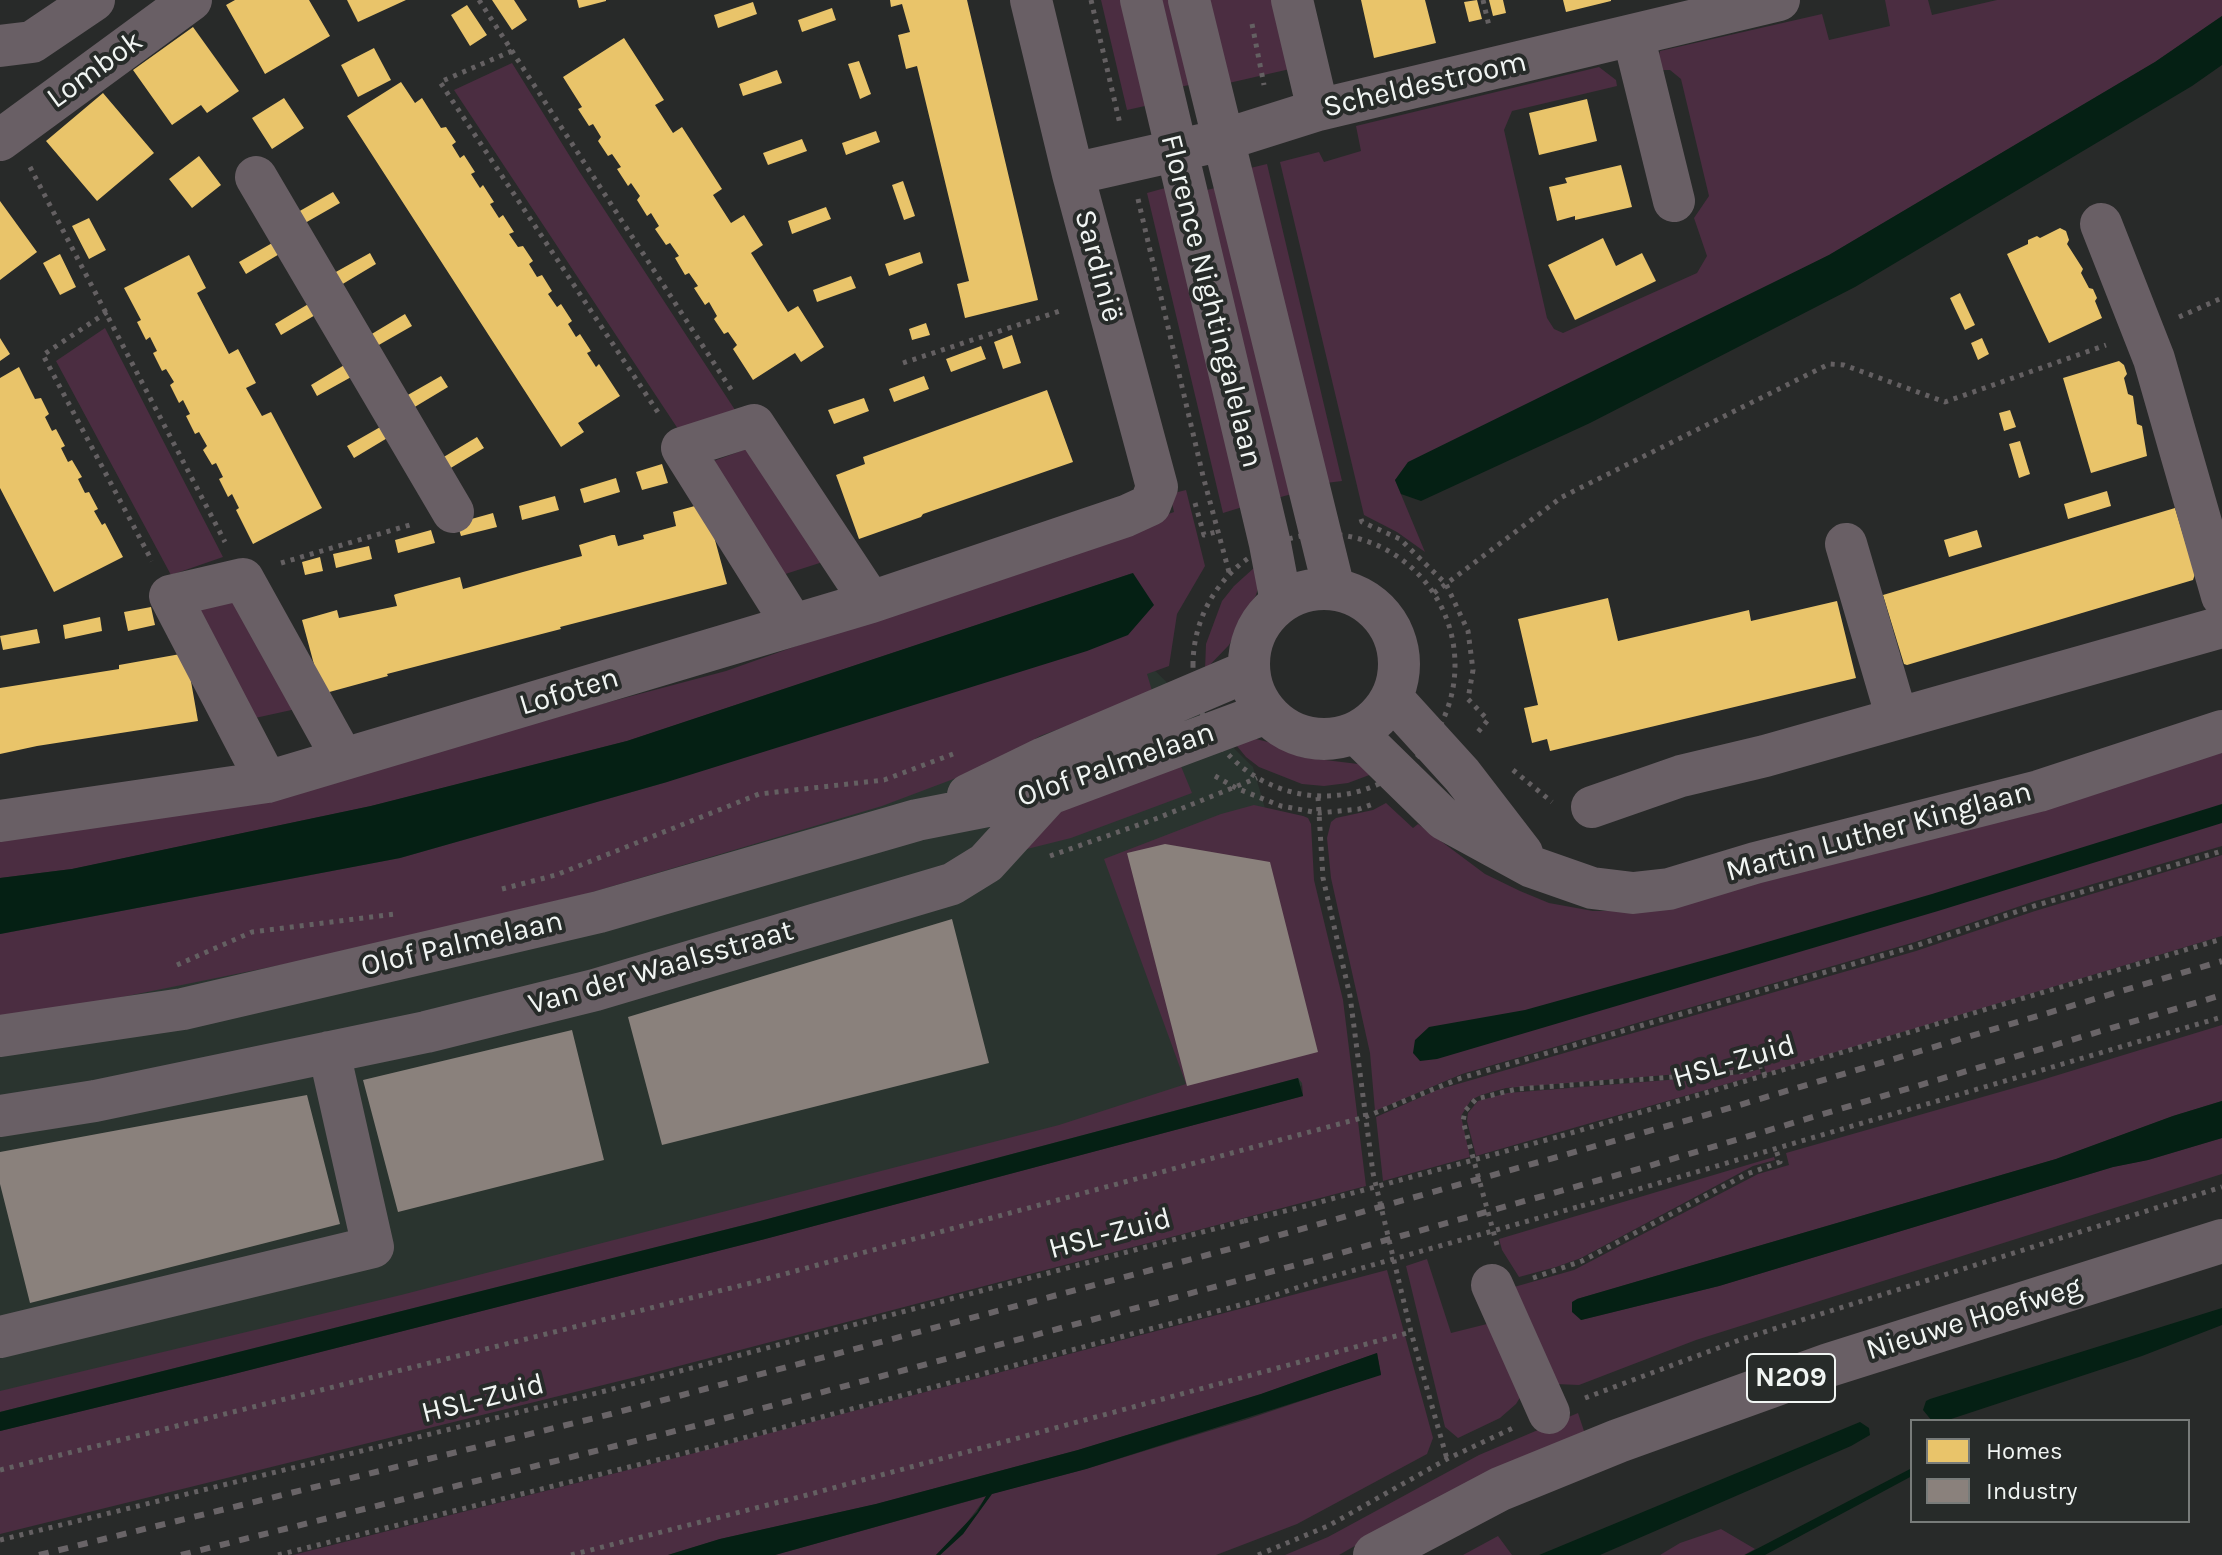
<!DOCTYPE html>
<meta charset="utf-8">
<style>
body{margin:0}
#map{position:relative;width:2222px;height:1555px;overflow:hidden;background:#282a29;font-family:Karla,sans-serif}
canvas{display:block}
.legend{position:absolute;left:1910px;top:1419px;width:280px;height:104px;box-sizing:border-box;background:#272b29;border:2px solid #787c7a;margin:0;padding:10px 14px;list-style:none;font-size:24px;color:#f1f5f3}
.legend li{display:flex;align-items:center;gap:16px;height:40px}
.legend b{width:40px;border:2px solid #787c7a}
</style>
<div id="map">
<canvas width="2222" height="1555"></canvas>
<ul class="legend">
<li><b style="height:22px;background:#e9c46a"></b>Homes</li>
<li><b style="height:22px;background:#8a817c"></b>Industry</li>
</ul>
</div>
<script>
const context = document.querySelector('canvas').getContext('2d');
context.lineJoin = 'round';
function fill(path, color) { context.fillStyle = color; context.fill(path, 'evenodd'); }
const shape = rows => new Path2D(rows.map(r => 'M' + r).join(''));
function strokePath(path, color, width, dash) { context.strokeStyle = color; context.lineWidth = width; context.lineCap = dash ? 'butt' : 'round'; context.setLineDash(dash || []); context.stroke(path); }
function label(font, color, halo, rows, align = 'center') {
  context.font = font + ' Karla,sans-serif'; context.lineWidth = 8; context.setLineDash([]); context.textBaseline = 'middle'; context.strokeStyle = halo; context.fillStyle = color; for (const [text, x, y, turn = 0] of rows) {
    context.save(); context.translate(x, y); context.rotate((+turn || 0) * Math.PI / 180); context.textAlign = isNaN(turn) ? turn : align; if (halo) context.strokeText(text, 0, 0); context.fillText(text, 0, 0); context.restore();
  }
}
fill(shape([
 [1136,652,1253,767,1343,1075,0,1419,0,907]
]), '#2a342f');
fill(shape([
 [1101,0,1129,0,1154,104,1127,110],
 [1154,0,1174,0,1194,84,1175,88],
 [1199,0,1273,0,1290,69,1220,85],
 [1885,0,1928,0,1932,15,1997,0,2222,0,2222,16,2155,62,1829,255,1395,480,1425,552,1397,532,1364,515,1280,162,1319,152,1324,162,1361,151,1356,126,1599,67,1616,80,1617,86,1512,111,1504,130,1547,318,1554,329,1563,333,1697,273,1707,256,1694,218,1709,196,1681,79,1670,70,1659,70,1656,67,1660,51,1822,14,1829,40,1890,26],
 [512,63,579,171,737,413,680,432,454,90],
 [1267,164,1342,481,1326,483,1242,170],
 [1176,185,1249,505,1223,513,1147,193],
 [1219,187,1292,494,1273,499,1203,191],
 [105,328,223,557,171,575,56,361],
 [752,447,829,560,776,577,708,463],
 [1186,490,1205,566,1177,614,1169,666,1147,674,1153,694,1040,736,996,763,882,806,576,897,325,956,63,1009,0,1018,0,934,400,858,667,782,1133,573,627,741,371,806,72,869,0,878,0,837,440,747,726,671,1174,512,1170,494],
 [1255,567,1259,585,1256,595,1229,645,1205,670,1206,644,1222,601,1234,586],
 [236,595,296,709,246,720,195,609],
 [1256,739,1272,743,1301,757,1358,764,1372,774,1348,783,1324,786,1302,784,1259,767,1246,757,1232,740],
 [2222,752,2222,846,2032,902,1915,942,1462,1074,1375,1111,1370,1053,1331,878,1327,838,1331,822,1336,818,1373,810,1386,803,1413,828,1418,824,1485,874,1520,891,1549,903,1593,911,1614,911],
 [1178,759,1192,793,1071,838,1019,851,1050,812],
 [1254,805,1303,816,1308,818,1311,824,1314,880,1343,1000,1366,1186,656,1372,0,1534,0,1431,226,1376,765,1239,1303,1096,1302,1083,1298,1078,760,1221,0,1412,0,1391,401,1295,1059,1125,1186,1084,1104,859,1221,814],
 [2222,855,2222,936,1766,1073,1763,1063,1741,1069,1506,1088,1481,1095,1471,1100,1461,1116,1470,1157,1383,1181,1376,1117,1437,1090,1916,951,2035,911],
 [2222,1025,2222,1101,2173,1116,2056,1159,1577,1299,1581,1320,1719,1286,2113,1167,2148,1160,2222,1138,2222,1174,1696,1340,1579,1385,1555,1384,1507,1289,1574,1270,1758,1174,1789,1165,1786,1153,2035,1082],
 [1760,1069,1761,1074,1476,1156,1467,1121,1468,1113,1478,1101,1507,1093,1742,1074],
 [1774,1157,1775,1160,1753,1166,1581,1258,1556,1267,1519,1277,1502,1250,1499,1239],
 [1427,1259,1451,1333,1495,1322,1521,1396,1516,1404,1500,1418,1458,1438,1445,1427,1406,1266],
 [1387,1270,1433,1438,1427,1454,1297,1524,1216,1555,940,1555,963,1534,991,1494,1086,1469,1248,1419,1381,1374,1377,1353,1261,1394,1078,1450,876,1504,720,1539,668,1555,293,1555,687,1455],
 [1578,1413,1585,1434,1395,1523,1339,1555,1285,1555,1328,1537,1479,1455],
 [987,1496,960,1532,936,1555,775,1555],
 [1721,1529,1755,1549,1744,1555,1660,1555,1680,1543],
 [1498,1536,1512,1555,1463,1555]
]), '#4b2d41');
fill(shape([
 [2222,16,2222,65,2192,86,1855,287,1590,423,1421,501,1401,494,1395,480,1408,462,1829,255,2155,62],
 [1133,573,1154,605,1128,635,1087,651,667,782,400,858,0,934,0,878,72,869,371,806,627,741],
 [2222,804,2222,823,1938,911,1437,1059,1420,1061,1413,1053,1415,1040,1429,1027,1525,1010,1726,954,1932,894],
 [1298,1078,1303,1096,765,1239,226,1376,0,1431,0,1412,760,1221],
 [2222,1101,2222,1138,2148,1160,2113,1167,1719,1286,1581,1320,1572,1312,1572,1302,1577,1299,2056,1159,2173,1116],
 [2222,1308,2222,1325,2142,1356,1948,1420,1932,1421,1923,1410,1926,1401,1930,1399],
 [1377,1353,1381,1375,1086,1469,992,1494,963,1534,940,1555,936,1555,977,1512,986,1496,775,1555,668,1555,720,1539,876,1504,1078,1450,1261,1394],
 [1860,1422,1869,1428,1870,1435,1851,1446,1600,1555,1539,1555],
 [1912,1468,1912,1476,1765,1555,1745,1555]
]), '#052014');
fill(shape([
 [235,0,309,0,330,36,265,74,226,5],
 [347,0,406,0,358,22],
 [492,0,514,0,527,20,512,30],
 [577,0,606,0,606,1,579,8],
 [890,0,967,0,1038,300,965,318,957,284,969,281,917,66,906,69,898,35,910,32,902,4,891,7],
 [1361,0,1425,0,1436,43,1374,58],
 [1477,0,1482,19,1469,22,1464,2],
 [1489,0,1503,0,1506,13,1493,16],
 [1563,0,1611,0,1611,1,1566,12],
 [753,2,757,14,718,28,714,15],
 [467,5,487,35,470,46,451,15],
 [832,8,836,20,802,32,798,20],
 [193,27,239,91,207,113,201,105,172,125,133,70],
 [624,38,664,100,655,105,673,133,682,127,722,189,713,195,731,223,744,215,763,245,751,253,788,312,798,306,824,347,801,362,795,353,753,380,733,349,737,345,728,332,724,334,714,319,717,316,709,302,705,305,694,288,698,286,689,273,685,275,675,258,679,256,670,243,666,245,655,229,659,226,651,213,647,216,637,200,640,196,631,183,628,186,617,169,621,167,612,154,608,156,598,141,601,137,593,124,589,126,578,109,582,107,563,77],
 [374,48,391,80,358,97,341,65],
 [859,61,871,94,860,99,848,64],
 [777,70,782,83,743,96,739,84],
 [401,82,415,103,422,98,441,128,446,127,456,142,452,145,460,158,464,155,475,172,471,174,480,188,483,185,494,202,490,204,499,218,503,215,514,232,509,234,518,247,523,246,533,261,529,264,537,277,542,275,552,291,548,294,557,307,561,304,572,321,568,324,576,337,580,334,591,351,587,353,596,367,599,364,620,396,578,423,584,432,561,447,347,116],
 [103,93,154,153,97,201,46,141],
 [284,98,304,128,272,149,252,118],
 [1587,99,1597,141,1539,155,1529,113],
 [876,131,880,142,846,155,842,143],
 [802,139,807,151,768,165,763,153],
 [199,156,221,185,192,208,169,179],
 [1621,165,1632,207,1575,220,1575,216,1557,221,1549,187,1567,183,1565,178],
 [903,181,915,216,904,220,892,185],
 [333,192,340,203,305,223,298,212],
 [0,201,37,252,0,280],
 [826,207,831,219,792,234,788,221],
 [89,218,106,250,89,259,72,226],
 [2060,228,2066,231,2069,240,2067,244,2083,269,2081,273,2089,288,2093,289,2097,298,2095,301,2102,318,2049,343,2007,254,2028,244,2028,240,2037,236,2040,238],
 [1603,238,1616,266,1642,253,1656,281,1575,320,1548,265],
 [274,242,281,253,246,274,239,262],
 [920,252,923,263,889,276,885,264],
 [370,253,376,264,341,285,334,273],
 [60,254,76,287,60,295,43,263],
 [189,255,206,288,197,293,229,354,238,349,256,383,246,388,262,416,271,412,322,508,253,544,236,510,239,508,232,494,228,497,219,479,223,477,216,463,212,465,203,450,207,446,199,432,195,434,186,416,190,414,183,400,179,403,170,385,174,382,166,369,162,371,153,353,157,351,150,337,146,340,137,322,141,320,124,288],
 [851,276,856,288,817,302,813,290],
 [1960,293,1975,325,1965,330,1950,298],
 [310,303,317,314,281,335,275,324],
 [405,314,412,326,377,346,370,335],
 [926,323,930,335,912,340,909,329],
 [1012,335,1021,363,1003,369,994,342],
 [0,338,10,354,0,361],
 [1982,338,1989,354,1978,360,1971,343],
 [981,346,986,359,951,372,946,359],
 [2119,361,2124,365,2127,374,2124,378,2128,394,2133,396,2137,424,2142,426,2147,456,2091,473,2063,378],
 [346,364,353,376,317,396,311,385],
 [19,367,35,399,41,398,49,414,45,417,52,431,56,429,65,446,61,448,68,462,72,460,82,477,78,479,85,493,89,492,98,509,94,511,102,525,105,523,123,557,54,592,0,488,0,378],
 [441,376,448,387,413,408,406,396],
 [924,376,929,389,894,402,889,389],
 [1047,390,1073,462,923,514,921,517,859,539,836,475,865,464,863,457],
 [864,398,869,411,834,424,828,410],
 [2010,410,2016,427,2004,431,1999,413],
 [382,426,389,437,354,458,347,446],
 [477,437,484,448,449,469,442,458],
 [2020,441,2030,474,2019,478,2009,444],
 [662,464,668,483,642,490,636,472],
 [616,478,620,492,584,503,580,489],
 [2107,491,2111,506,2068,519,2064,504],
 [555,496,559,510,522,520,519,506],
 [702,504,709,518,727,584,560,627,561,629,387,674,388,676,322,694,302,620,337,610,339,618,397,606,394,595,396,594,460,577,463,589,523,572,582,556,579,545,612,535,615,535,618,546,644,539,643,535,676,526,673,512],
 [2175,508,2195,574,2193,580,1907,665,1904,664,1883,595],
 [493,513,497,527,461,536,457,523],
 [431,530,435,543,398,553,395,540],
 [1977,530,1982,547,1949,557,1944,540],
 [369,546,372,559,336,568,333,554],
 [320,557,323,571,305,575,302,562],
 [1608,598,1618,641,1749,610,1751,621,1837,601,1856,678,1550,751,1547,739,1532,743,1524,708,1538,705,1518,619],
 [151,607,155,625,128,631,124,612],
 [100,617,102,631,65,639,63,625],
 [37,629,40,643,3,650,0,636],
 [186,653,198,721,37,746,0,754,0,688,119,669,119,665]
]), '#e9c46a');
fill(shape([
 [1165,844,1270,862,1318,1052,1187,1086,1127,853],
 [952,919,989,1063,662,1145,628,1017],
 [572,1030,604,1160,398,1212,363,1080],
 [307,1095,340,1224,30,1303,0,1184,0,1152]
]), '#8a817c');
strokePath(shape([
 [479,0,732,391],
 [1091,0,1120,124],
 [1483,0,1489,26],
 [1252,24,1264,85],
 [512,51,440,82,661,417],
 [30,167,225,542],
 [1138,199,1203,476,1229,572],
 [107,312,43,355,152,561],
 [2179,317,2222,298],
 [903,363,1060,311],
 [1195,503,1204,535,1220,531],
 [1361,519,1362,522,1400,539,1446,584,1468,631,1473,670,1468,699,1488,720,1478,732],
 '1193 665a131 131 0 1 1 262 0a131 131 0 1 1-262 0Z',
 [281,563,413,524],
 [1434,593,1562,497,1829,364,1844,365,1945,402,2106,345],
 [1513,770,1552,802],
 [1215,776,1236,788,1281,806,1319,813,1359,809,1373,804],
 [1318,797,1323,878,1350,996,1373,1173,1411,1332,1447,1459],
 [1050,856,1158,818,1257,778],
 [502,889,556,875,759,794,884,780,953,754],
 [177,965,252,932,395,914],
 [1561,1136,2222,939],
 [1581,1206,2222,1017],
 [1497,1245,1463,1121,1465,1111,1476,1099,1517,1089,1739,1072,1762,1066,1765,1076],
 [1533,1278,1582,1261,1747,1174,1780,1162,1776,1150],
 [1585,1398,1742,1339,2222,1187],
 [0,1470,751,1283,1365,1117,1461,1078,1912,947,2034,906,2222,851],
 [0,1540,605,1391,1244,1221],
 [278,1555,717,1445,1266,1298],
 [571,1555,807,1495,1411,1332],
 [1258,1555,1328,1526,1447,1459,1513,1428]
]), '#646062', 5, [4, 6]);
strokePath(shape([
 [1141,0,1270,544,1281,602],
 [1189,0,1334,589],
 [1292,0,1318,110],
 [1633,35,1674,201],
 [0,46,32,42,94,0],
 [0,140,191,0],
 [1073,174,1223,140,1318,110,1779,0],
 [256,177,453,512],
 [2101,224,2154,359,2222,596],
 [1846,544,1897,718],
 '1249 664a75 75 0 1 1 150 0a75 75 0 1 1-150 0Z',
 [793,625,682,448,754,425,871,602],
 [1392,698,1462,775,1522,853],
 [1356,733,1444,819,1532,867,1592,888,1633,893,1669,889,1755,863,2039,791,2222,731],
 [267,782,170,596,243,579,343,759],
 [968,795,1044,758,1248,671],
 [1592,807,1681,776,1765,756,2222,627],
 [0,821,267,782,871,602,1126,516,1150,505,1157,487,1073,174,1031,0],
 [0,1036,183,1009,599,912,917,820,1049,794,1266,713],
 [0,1116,95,1101,426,1032,595,990,952,884,986,863,1049,794],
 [1492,1285,1549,1413],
 [0,1337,373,1247,329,1052]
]), '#695f65', 42);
strokePath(shape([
 [1375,1555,1500,1489,1618,1441,1829,1365,2222,1241]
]), '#695f65', 44);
strokePath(shape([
 [39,1555,611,1414,1241,1246,1706,1115,2222,961],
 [181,1555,711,1422,1337,1254,1642,1168,2222,995]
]), '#696467', 6, [10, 10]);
strokePath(shape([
 [1244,1221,1302,1207,1561,1136],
 [1266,1298,1323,1279,1581,1206]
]), '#646062', 5, [4, 6]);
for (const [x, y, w] of [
 [1791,1378,88]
]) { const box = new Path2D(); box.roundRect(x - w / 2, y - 24, w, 48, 6); context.fillStyle = '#272b29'; context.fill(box); strokePath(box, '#f1f5f3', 2); }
label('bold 28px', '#f1f5f3', null, [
 ["N209",1791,1378]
]);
label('30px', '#f1f5f3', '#272b29', [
 ["Lombok",95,70,-36],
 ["Scheldestroom",1425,85,-13],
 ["Sardinië",1098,266,75],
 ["Florence Nightingalelaan",1211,301,76],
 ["Lofoten",569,692,-17],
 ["Olof Palmelaan",1116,765,-19],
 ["Martin Luther Kinglaan",1879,832,-15],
 ["Olof Palmelaan",462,944,-13],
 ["Van der Waalsstraat",661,968,-16],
 ["HSL-Zuid",1734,1062,-16],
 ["HSL-Zuid",1110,1234,-15],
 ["Nieuwe Hoefweg",1974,1319,-17],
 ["HSL-Zuid",483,1399,-14]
]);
</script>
